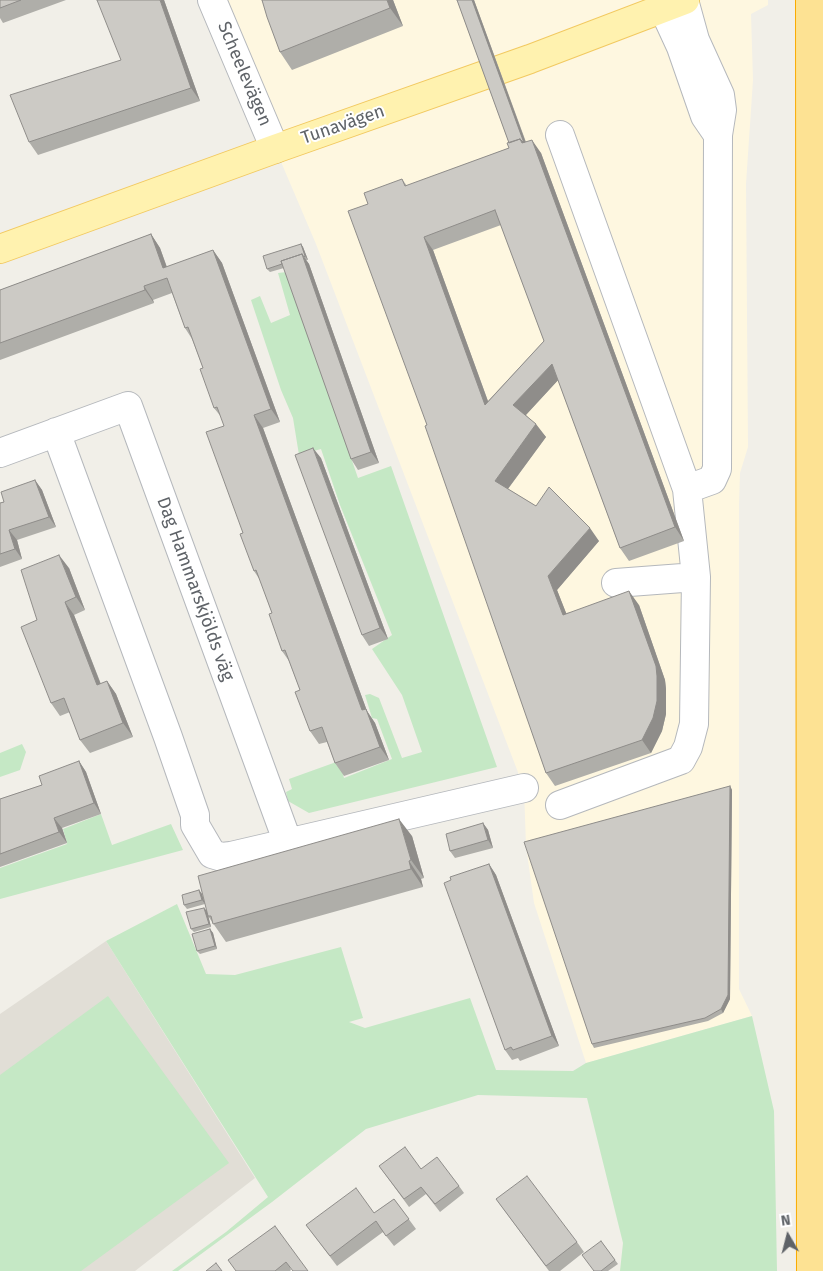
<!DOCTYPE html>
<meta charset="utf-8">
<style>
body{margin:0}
#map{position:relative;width:823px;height:1271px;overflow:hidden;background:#f1efe8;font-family:"Fira Sans",sans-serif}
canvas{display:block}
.north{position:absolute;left:763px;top:1211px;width:50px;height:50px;-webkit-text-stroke:4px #fff;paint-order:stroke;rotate:352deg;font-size:14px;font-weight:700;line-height:20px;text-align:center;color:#5f6368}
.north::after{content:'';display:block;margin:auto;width:18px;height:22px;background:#5f6368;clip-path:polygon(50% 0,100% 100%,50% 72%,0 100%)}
</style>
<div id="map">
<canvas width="823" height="1271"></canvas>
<div class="north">N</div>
</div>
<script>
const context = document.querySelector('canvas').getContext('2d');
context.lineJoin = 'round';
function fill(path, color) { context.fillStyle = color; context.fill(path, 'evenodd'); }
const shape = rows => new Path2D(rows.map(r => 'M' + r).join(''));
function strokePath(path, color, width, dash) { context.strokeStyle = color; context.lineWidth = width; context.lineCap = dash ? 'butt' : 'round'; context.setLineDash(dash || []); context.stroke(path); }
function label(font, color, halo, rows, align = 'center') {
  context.font = font + ' "Fira Sans",sans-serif'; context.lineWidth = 4; context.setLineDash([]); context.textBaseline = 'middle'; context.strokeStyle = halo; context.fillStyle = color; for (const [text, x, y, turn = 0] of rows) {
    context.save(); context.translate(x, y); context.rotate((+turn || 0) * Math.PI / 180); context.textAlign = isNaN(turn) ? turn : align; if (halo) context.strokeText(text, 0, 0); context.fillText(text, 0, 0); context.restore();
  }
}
fill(shape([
 [212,0,768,0,768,5,751,14,753,80,746,184,748,447,740,473,739,505,739,989,752,1016,586,1063,534,903,526,846,524,788,316,244]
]), '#fef7e0');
fill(shape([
 [106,941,255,1178,135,1271,0,1271,0,1014]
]), '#e1ded6');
fill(shape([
 [287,272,358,478,391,466,497,767,309,813,288,801,286,792,292,789,289,779,339,761,344,778,392,759,377,719,372,718,365,695,370,694,379,698,402,758,422,752,402,695,372,649,392,635,340,505,321,449,299,455,293,418,281,390,251,300,260,296,271,323,290,315,278,273],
 [22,744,26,752,20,770,0,777,0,753],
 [101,814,112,845,171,824,183,850,0,899,0,868,67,844,63,829],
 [177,904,206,974,235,975,341,947,363,1018,349,1022,365,1028,470,998,496,1070,573,1071,586,1063,752,1016,774,1111,777,1271,620,1271,623,1243,587,1098,478,1095,366,1129,272,1202,178,1271,172,1271,226,1232,268,1197,106,941],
 [108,996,229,1163,81,1271,0,1271,0,1075]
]), '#c5e8c5');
const minor = shape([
 [212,0,275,149],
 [663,8,681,47,705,116,718,135],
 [560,135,687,489],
 [56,432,168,737,195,815,195,825,212,854,222,857,231,856,524,788],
 [0,453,128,406,288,843],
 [616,583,696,577,687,489,712,480,717,469,718,135,722,110,720,95,695,40,684,0],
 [560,805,681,760,688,747,694,724,696,577]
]);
const major = shape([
 [0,249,275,149,530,59,685,0]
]);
const highway = shape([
 [810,0,811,1271]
]);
strokePath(minor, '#b5b8bc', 30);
strokePath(major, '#f2c960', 30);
strokePath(highway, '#f9ab00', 30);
strokePath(minor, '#fff', 28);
strokePath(major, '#fff2af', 28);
strokePath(highway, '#fde293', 28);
fill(shape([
 [0,0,66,0,3,23,0,18],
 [164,0,200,101,38,155,29,142,121,60],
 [262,0,393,0,403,26,292,70,280,52],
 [457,0,474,0,526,142,541,153,684,541,629,561,620,548,558,380,526,415,546,437,508,489,536,506,599,541,557,590,566,613,639,605,665,680,666,689,666,714,662,731,651,753,555,786,546,773,427,425,368,204,402,179,407,186,509,148,509,143],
 [501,225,544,341,488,401,433,250],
 [151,234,160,248,167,267,213,250,222,263,280,422,263,428,367,711,375,723,389,760,344,776,335,763,327,742,319,744,310,731,300,690,289,661,282,651,272,613,260,580,254,571,243,533,224,426,222,418,214,408,203,368,192,339,185,328,172,293,153,300,154,303,0,360,0,290],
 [301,244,303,247,308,260,306,260,309,264,379,463,358,470,351,459,284,268,270,272,267,269],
 [321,458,388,639,369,646,362,635],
 [35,480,42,490,56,527,17,540,22,559,0,567,0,503,4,502],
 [69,568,85,610,74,615,101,684,107,681,116,694,133,737,90,753,80,740,70,712,60,716,51,703,37,620],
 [79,761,86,772,101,814,62,828,67,843,0,867,0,799,42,785],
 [730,786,732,790,730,999,723,1013,708,1021,594,1048,592,1044],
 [483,823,488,830,493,848,455,858,450,851],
 [412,836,424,878,421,879,423,887,226,942,208,916],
 [489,864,496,875,559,1046,520,1061,518,1058,512,1060,505,1050],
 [199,890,202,894,205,904,187,909,184,905],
 [204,908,207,911,211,927,194,932,191,929],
 [210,929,213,933,217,949,200,954,197,951],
 [379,1166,459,1186,464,1193,440,1212,426,1194,409,1207],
 [394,1199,416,1229,394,1246,383,1232,337,1266,306,1225,374,1213],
 [496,1199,577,1242,584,1252,560,1271,549,1271],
 [275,1226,291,1270,290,1271,236,1271],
 [601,1241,618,1264,608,1271,593,1271]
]), '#afaea9');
fill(shape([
 [160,0,164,0,200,101,191,88],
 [387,0,393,0,403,26,390,8],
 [472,0,474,0,531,157,522,143],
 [532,140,541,153,684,541,675,527],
 [151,234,160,248,172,282,163,268],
 [424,237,433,250,494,418,485,405],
 [301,244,303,247,308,260,305,256],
 [213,250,222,263,280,422,271,409],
 [302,254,309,264,379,463,371,452],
 [144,286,153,300,154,303,145,290],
 [552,364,561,377,523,418,513,405],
 [254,415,263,428,367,711,375,723,389,760,380,747,362,710],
 [536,424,546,437,504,494,495,481],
 [313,448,321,458,388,639,380,628],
 [35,480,42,490,56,527,49,517],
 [590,528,599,541,557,590,572,628,563,615,548,576],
 [9,530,17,540,22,559,15,549],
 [59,555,69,568,85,610,76,597],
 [629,591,639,605,665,680,666,689,666,714,662,731,651,753,642,740],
 [65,602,74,615,106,698,97,685],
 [107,681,116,694,133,737,123,723],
 [79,761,86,772,101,814,94,803],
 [730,786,732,790,730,999,723,1013,721,1009],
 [54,818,62,828,67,843,59,832],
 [399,819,412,836,424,878,411,860],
 [483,823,488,830,493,848,488,840],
 [409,861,421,879,423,887,411,869],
 [489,864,496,875,559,1046,552,1036],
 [199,890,202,894,205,904,202,900],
 [204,908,207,911,211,927,209,924],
 [210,929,213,933,217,949,215,946]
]), '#8f8d8a');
const building = shape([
 [0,0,21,0,0,8,0,0],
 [97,0,160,0,191,88,29,142,10,95,121,60,97,0],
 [262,0,387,0,390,8,280,52,267,17,262,0],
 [457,0,472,0,524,143,520,139,509,143,457,0],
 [520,139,522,143,532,140,675,527,620,548,552,364,513,405,536,424,495,481,536,506,549,487,590,528,548,576,563,615,629,591,656,666,657,676,657,701,653,718,642,740,546,773,425,426,427,425,348,211,368,204,364,193,402,179,405,186,509,148,507,143,520,139],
 [495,210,544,341,485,405,424,237,495,210],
 [151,234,163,268,213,250,271,409,254,415,362,710,366,709,380,747,335,763,322,727,310,731,295,692,300,690,285,650,282,651,269,614,272,613,256,570,254,571,240,534,243,533,206,432,224,426,217,407,214,408,200,369,203,368,188,327,185,328,167,278,144,286,145,290,0,343,0,290,151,234],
 [301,244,305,256,304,257,302,254,281,261,282,264,267,269,263,256,301,244],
 [302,254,371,452,351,459,281,261,302,254],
 [313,448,380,628,362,635,295,455,313,448],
 [35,480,49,517,9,530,15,549,0,554,0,503,4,502,1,492,35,480],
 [59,555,76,597,65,602,97,685,107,681,123,723,80,740,64,698,51,703,21,627,37,620,21,570,59,555],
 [79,761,94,803,54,818,59,832,0,854,0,799,42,785,39,776,79,761],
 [730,786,728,995,721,1009,705,1018,592,1044,524,842,730,786],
 [399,819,411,860,409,861,411,869,213,924,211,916,208,916,198,876,399,819],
 [483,823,488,840,450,851,446,834,483,823],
 [489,864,552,1036,513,1050,511,1047,505,1050,444,883,451,880,450,877,489,864],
 [199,890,202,900,184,905,182,895,199,890],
 [204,908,209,924,191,929,186,912,204,908],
 [210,929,215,946,197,951,192,934,210,929],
 [405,1147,421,1169,437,1157,459,1186,435,1204,421,1187,404,1199,379,1166,405,1147],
 [527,1176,577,1242,546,1266,496,1199,527,1176],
 [356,1188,374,1213,394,1199,409,1219,386,1236,376,1221,330,1256,306,1225,356,1188],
 [275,1226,308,1271,293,1271,286,1262,275,1271,236,1271,228,1260,275,1226],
 [601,1241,615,1260,601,1271,594,1271,582,1255,601,1241],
 [216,1263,222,1271,206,1271,216,1263]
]);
fill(building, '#cccac5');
strokePath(building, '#8f8d8a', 1);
label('18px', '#5f6368', '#fff', [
 ["Scheelevägen",244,74,67],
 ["Tunavägen",343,125,-19],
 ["Dag Hammarskjölds väg",195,589,70]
]);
</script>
